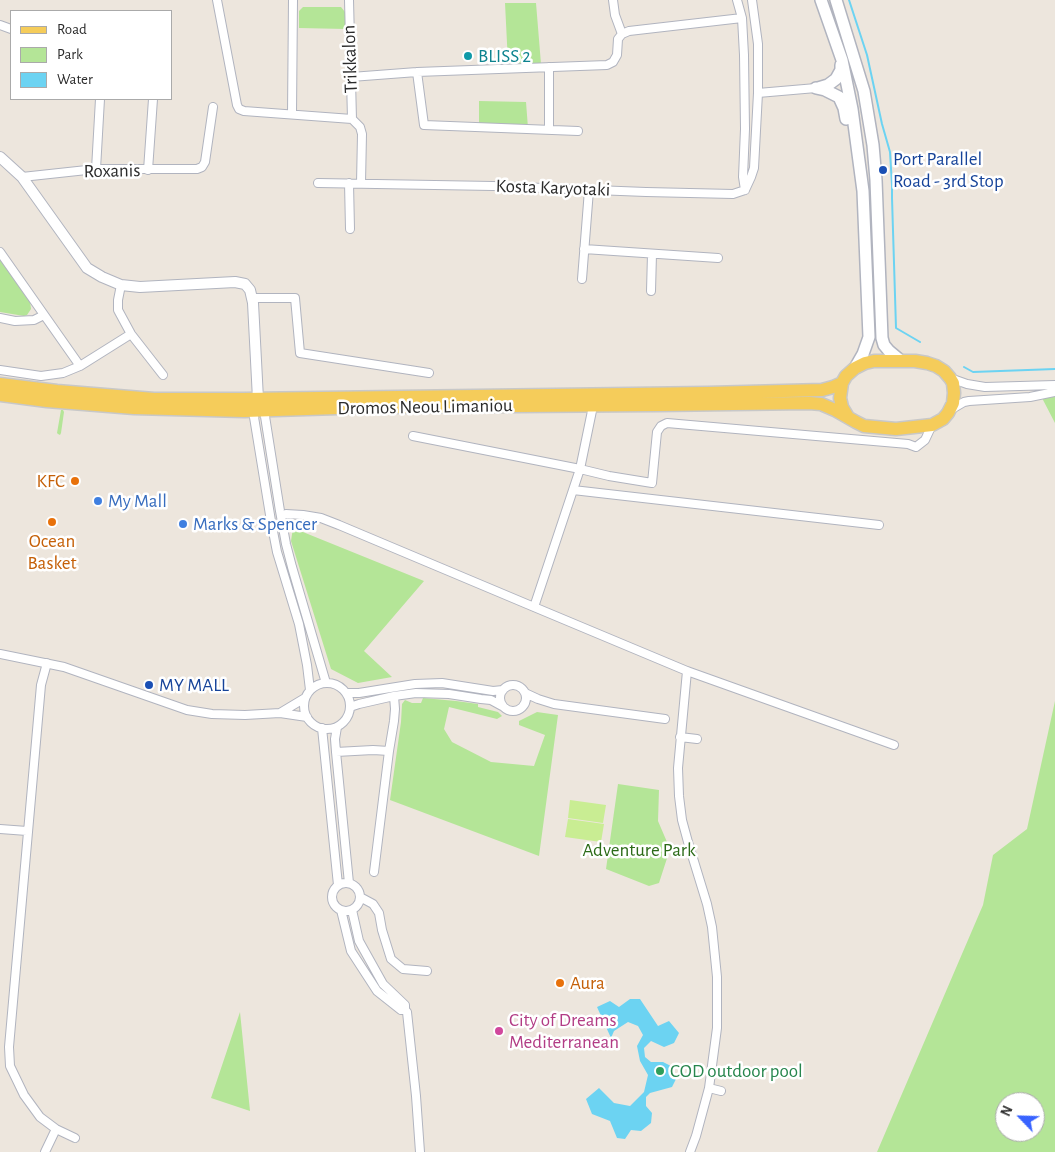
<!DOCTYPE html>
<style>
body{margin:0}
#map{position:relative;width:1055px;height:1152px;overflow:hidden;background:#ede6dd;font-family:"Alegreya Sans",sans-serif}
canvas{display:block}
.legend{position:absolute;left:10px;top:10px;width:162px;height:90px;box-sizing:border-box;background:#fff;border:1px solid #aaa;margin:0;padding:6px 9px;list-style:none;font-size:15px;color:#2b2b2b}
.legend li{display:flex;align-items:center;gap:10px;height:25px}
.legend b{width:25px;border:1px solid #aaa}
.north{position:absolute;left:995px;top:1092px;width:50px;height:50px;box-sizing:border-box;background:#fff;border:1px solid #aaa;border-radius:50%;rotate:294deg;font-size:14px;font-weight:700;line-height:20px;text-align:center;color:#2b2b2b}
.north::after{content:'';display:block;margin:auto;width:18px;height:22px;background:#3863ff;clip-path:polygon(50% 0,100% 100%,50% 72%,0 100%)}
</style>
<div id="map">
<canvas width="1055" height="1152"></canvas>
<ul class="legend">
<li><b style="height:6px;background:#f5cc5a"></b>Road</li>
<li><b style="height:14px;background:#b4e597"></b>Park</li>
<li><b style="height:14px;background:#6cd3f2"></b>Water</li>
</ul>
<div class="north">N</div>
</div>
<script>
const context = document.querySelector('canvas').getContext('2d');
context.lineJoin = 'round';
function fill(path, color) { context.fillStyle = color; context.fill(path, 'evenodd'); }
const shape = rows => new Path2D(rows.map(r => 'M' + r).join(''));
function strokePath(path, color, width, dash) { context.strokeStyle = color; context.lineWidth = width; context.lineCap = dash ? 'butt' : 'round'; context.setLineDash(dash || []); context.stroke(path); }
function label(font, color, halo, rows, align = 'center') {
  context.font = font + ' "Alegreya Sans",sans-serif'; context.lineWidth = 5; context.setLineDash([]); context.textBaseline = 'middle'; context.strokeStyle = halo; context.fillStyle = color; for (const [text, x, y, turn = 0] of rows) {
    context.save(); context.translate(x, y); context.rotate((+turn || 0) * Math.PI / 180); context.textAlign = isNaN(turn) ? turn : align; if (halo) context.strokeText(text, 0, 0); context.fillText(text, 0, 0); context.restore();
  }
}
fill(shape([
 [505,3,536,3,541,64,508,63],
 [303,7,341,7,345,12,346,29,299,28,299,11],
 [479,101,526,102,528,128,479,127],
 [0,259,30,301,31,309,27,315,24,316,0,312],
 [1055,396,1055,423,1042,398],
 [61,410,63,410,64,412,61,433,60,435,58,434,57,433],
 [293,528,424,581,364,651,392,677,358,683,331,669,291,541],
 [423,698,456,701,478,704,478,707,498,712,502,716,497,719,449,707,444,729,452,742,491,762,534,766,545,735,519,725,519,721,537,712,558,715,539,856,390,800,401,722,402,704,405,700,412,703,421,703],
 [1055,701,1055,1152,877,1152,983,905,993,855,1027,829],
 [1005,1102,1035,1102,1035,1132,1005,1132],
 [618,784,659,790,658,821,670,849,659,883,649,886,606,869],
 [240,1012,250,1111,211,1098]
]), '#b4e597');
fill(shape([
 [570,800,606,805,603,823,568,818],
 [568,819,604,824,601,842,565,837]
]), '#c9ed93');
fill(shape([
 [630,999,640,999,658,1026,669,1021,679,1033,674,1043,664,1047,651,1041,644,1048,645,1057,651,1062,663,1062,673,1067,676,1079,672,1087,650,1093,646,1097,646,1106,652,1113,651,1123,641,1131,631,1130,625,1139,617,1138,610,1121,592,1114,586,1099,599,1088,614,1103,630,1106,644,1092,648,1075,640,1061,637,1046,643,1035,638,1026,628,1022,614,1031,611,1038,597,1007,610,1001,619,1007]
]), '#6cd3f2');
strokePath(shape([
 [849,0,867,55,882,124,890,152,892,185,892,198,896,328,920,342],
 [964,367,973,372,1055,369]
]), '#6cd3f2', 2);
const minor = shape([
 [217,0,237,105,239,109,244,111,352,119,360,127,362,134,361,183],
 [349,0,352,119],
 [613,0,615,15,622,34],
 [737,0,742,18,744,55,745,129,743,177,745,190],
 [0,25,11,29],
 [622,34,629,31,742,18],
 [549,67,549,130],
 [417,72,424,125,578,131],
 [351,77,417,72,607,65,613,62,617,55,618,39,622,34],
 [758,93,816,88],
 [292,114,293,0],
 [96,169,100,99],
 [148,170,153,99],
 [22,177,96,169,197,169,202,167,205,162,213,107],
 [318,183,493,186,646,192,733,194,745,190],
 [349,183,350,229],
 [745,190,751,177,754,168,758,93,758,44,752,0],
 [584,249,718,258],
 [0,252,80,366],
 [582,279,589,190],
 [121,285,118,300,118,310,131,334,163,375],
 [651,291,652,254],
 [252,298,295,298,300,353,429,373],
 [0,318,15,321,34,320,44,315],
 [0,370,41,376,63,373,80,366,131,334],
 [950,378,967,384,985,387,1055,385],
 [952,409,964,402,969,401,1030,397,1055,392],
 [264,410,280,511,286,544,292,567,326,683],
 [253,411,271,521,277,552,299,624,307,665,310,690],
 [413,436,580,469,609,476,652,483,657,432,661,426,667,423,908,444,916,447,925,440,932,425],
 [573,490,879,525],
 [281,516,286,514,303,515,321,518,339,525,534,607,687,671,894,745],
 [534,607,580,469,593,406],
 [0,654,64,667,187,710,212,714,245,715,280,713,307,717],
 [47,663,41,685,9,1047,10,1066,24,1095,40,1117,56,1129,75,1138],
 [687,671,678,768,679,796,682,820,688,842,707,904,712,927,717,977,717,1028,709,1088,696,1136,690,1152],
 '304 706a23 23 0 1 1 46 0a23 23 0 1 1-46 0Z',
 '500 698a13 13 0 1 1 26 0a13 13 0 1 1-26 0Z',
 [347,693,359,693,415,684,442,683,493,691,503,690],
 [525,693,538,699,554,704,665,719],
 [350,707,359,704,394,696,416,693,449,694,481,699,491,700,502,706],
 [280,713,305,698],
 [337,727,335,739,336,752,349,883],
 [322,728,338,885],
 [680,737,697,739],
 [336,752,373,750,389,751],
 [0,829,27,831],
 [374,872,389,751,394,721,395,709,394,696],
 '332 897a14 14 0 1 1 28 0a14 14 0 1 1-28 0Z',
 [360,897,373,904,379,913,382,930,391,959,403,969,427,971],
 [341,910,351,951,377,991,401,1010,405,1010],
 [352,910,359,941,383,984,405,1005,405,1010,407,1012,416,1096,420,1152],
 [709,1088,721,1091],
 [45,1152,56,1129]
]);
const tertiary = shape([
 [0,157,22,177,87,268,102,277,121,285,140,287,235,282,245,284,250,290,253,303,258,399,262,406]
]);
const secondary = shape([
 [821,0,842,60,852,109,863,191,869,337,863,354,855,368],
 [836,0,864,91,873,145,876,180,882,338,884,345,889,351,901,361],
 [816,88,825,90,839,97,844,108,846,119],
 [818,88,828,85,836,79,841,70,841,65]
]);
const primary = shape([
 [0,384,57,391,154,399,243,399,708,393,822,390,833,387,842,383],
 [0,395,47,401,134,408,244,411,369,407,657,405,809,403,821,404,835,410,856,422,864,426,896,429,932,425,943,419,948,413,953,403,954,393,953,383,950,378,944,371,936,366,927,363,915,361,874,361,865,363,855,368,846,376,842,383,840,398,842,407,848,417]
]);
strokePath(minor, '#b1b4bf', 10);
strokePath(tertiary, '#b1b4bf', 12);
strokePath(secondary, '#b1b4bf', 14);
strokePath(primary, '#c8c8c8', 15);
strokePath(minor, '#fff', 8);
strokePath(tertiary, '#fff', 10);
strokePath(secondary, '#fff', 11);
strokePath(primary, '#f5cc5a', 12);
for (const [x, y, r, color] of [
 [468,56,5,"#0f9aa8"],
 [883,170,5,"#1a4fb4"],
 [75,481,5,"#e8710a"],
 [98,501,5,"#3f7fe0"],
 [52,522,5,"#e8710a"],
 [183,524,5,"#3f7fe0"],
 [149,685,5,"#1a4fb4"],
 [560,983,5,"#e8710a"],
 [499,1031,5,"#d1479c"],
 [660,1071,5,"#2e9e5b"]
]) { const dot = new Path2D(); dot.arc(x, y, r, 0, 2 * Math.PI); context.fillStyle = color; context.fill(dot); strokePath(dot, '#fff', 2); }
label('19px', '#0d838f', '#fff', [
 ["BLISS 2",478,56]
], 'left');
label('19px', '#2b2b2b', '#fff', [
 ["Trikkalon",350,59,-92],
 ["Roxanis",112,171,-1],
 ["Kosta Karyotaki",553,188,2],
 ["Dromos Neou Limaniou",425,407,-1]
]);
label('19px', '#164399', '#fff', [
 ["Port Parallel",893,159],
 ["Road - 3rd Stop",893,181],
 ["MY MALL",159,685]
], 'left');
label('19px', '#c56008', '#fff', [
 ["KFC",65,481],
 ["Ocean",52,541,"center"],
 ["Basket",52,563,"center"],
 ["Aura",570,983,"left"]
], 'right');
label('19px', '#366cbe', '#fff', [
 ["My Mall",108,501],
 ["Marks & Spencer",193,524]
], 'left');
label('19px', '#2c6b18', '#fff', [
 ["Adventure Park",639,850]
]);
label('19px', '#b23c85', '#fff', [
 ["City of Dreams",509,1020],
 ["Mediterranean",509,1042]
], 'left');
label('19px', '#27864d', '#fff', [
 ["COD outdoor pool",670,1071]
], 'left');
</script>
